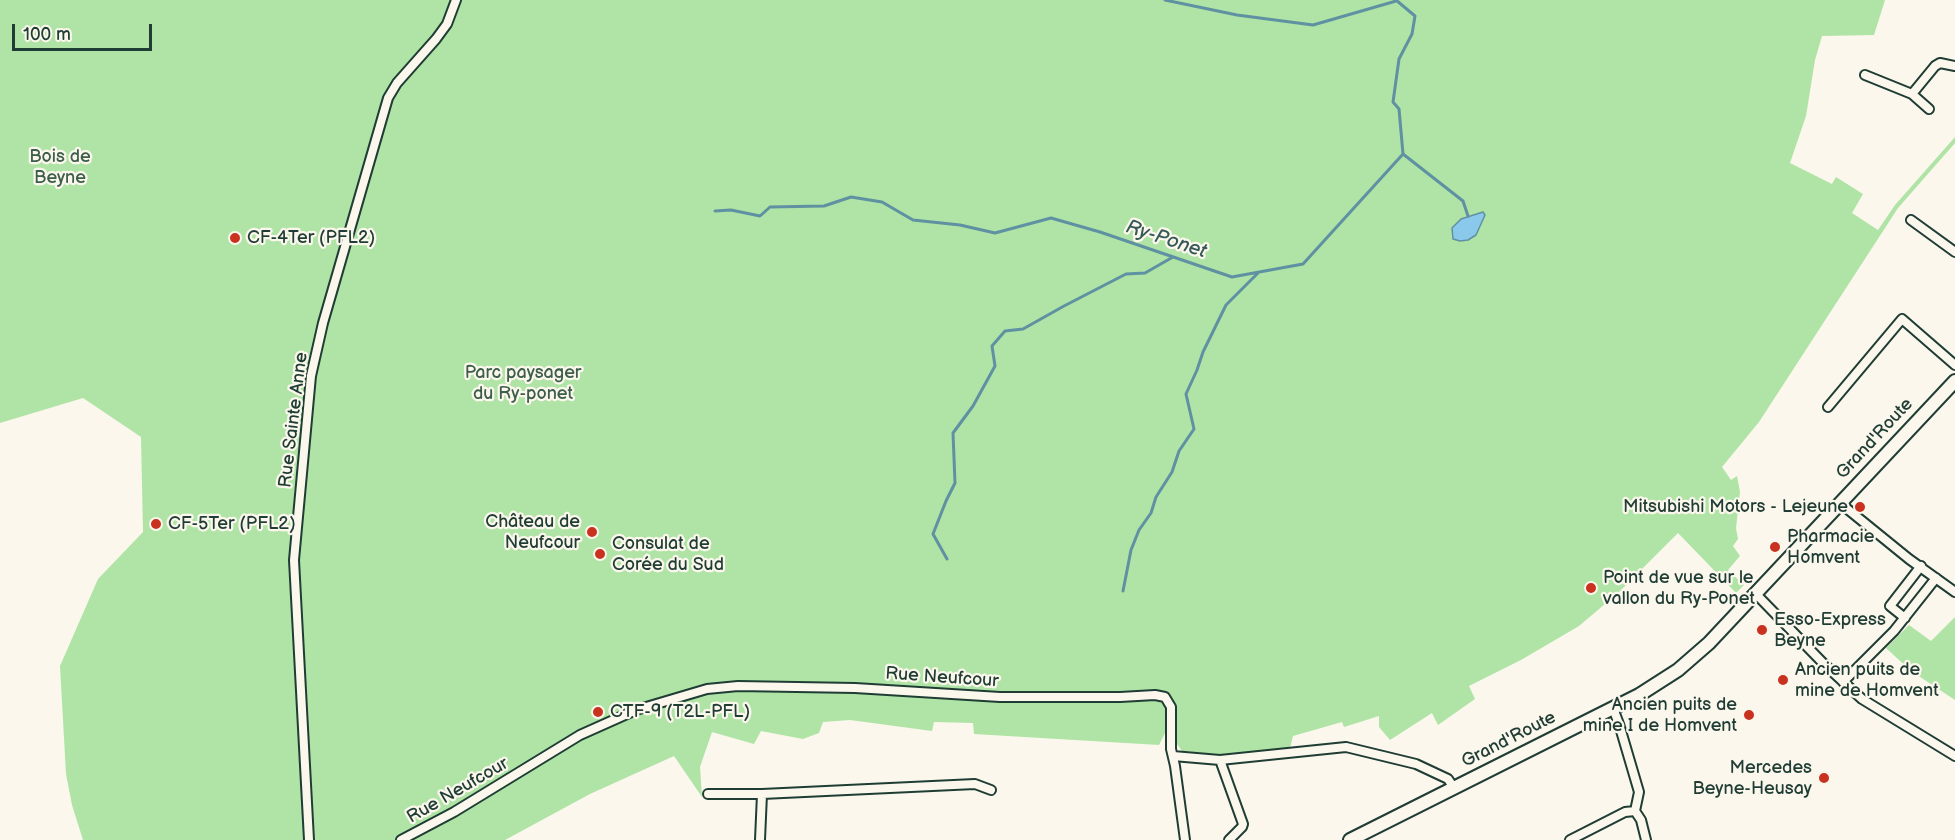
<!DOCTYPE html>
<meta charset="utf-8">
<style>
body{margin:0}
#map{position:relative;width:1955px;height:840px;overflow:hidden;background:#fbf7ec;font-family:"Balsamiq Sans",sans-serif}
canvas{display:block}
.scale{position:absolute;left:12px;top:24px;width:140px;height:27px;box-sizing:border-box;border:3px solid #1f3d34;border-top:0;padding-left:8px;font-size:18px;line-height:21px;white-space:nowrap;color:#1f3d34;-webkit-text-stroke:4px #fbf7ec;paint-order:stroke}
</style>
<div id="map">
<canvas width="1955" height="840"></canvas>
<div class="scale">100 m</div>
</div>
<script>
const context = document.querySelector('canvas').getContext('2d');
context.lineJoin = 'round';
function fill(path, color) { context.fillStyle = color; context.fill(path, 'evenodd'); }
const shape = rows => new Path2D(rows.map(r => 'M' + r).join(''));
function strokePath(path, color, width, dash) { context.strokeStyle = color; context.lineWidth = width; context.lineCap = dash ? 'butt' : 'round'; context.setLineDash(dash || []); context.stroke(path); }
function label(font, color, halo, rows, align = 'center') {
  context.font = font + ' "Balsamiq Sans",sans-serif'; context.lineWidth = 4.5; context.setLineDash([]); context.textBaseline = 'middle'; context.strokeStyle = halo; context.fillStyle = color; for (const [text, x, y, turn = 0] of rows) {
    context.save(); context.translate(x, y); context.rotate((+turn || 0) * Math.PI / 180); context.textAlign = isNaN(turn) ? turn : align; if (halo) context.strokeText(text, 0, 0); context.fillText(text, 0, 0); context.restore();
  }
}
fill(shape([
 [0,0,1885,0,1874,35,1822,36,1815,60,1806,116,1790,163,1832,184,1836,177,1863,194,1852,213,1878,230,1895,205,1955,137,1955,143,1898,208,1759,422,1722,467,1731,480,1737,476,1740,492,1736,528,1738,539,1733,546,1740,556,1728,570,1744,585,1736,593,1678,533,1618,593,1579,626,1521,660,1469,686,1475,699,1438,725,1432,713,1390,740,1379,727,1379,716,1344,727,1342,722,1293,736,1290,748,1224,755,1182,751,1174,740,1174,721,1165,722,1165,733,1159,745,974,734,973,723,934,722,932,731,850,720,823,722,819,733,803,739,761,731,754,744,712,732,700,767,702,797,674,756,590,794,505,840,83,840,72,805,66,774,60,666,98,579,143,532,141,437,83,398,0,423],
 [1955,617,1955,700,1911,671,1886,648,1909,625,1931,641]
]), '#afe4a6');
const water = shape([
 [1483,212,1485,215,1476,235,1468,240,1460,241,1453,239,1452,228,1461,219,1483,212]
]);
fill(water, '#8bc9ec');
strokePath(water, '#6091a2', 1.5);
strokePath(shape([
 [1165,0,1237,15,1313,25,1396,1],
 [1403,154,1463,201,1468,216],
 [715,211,731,210,760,216,770,207,824,206,851,197,882,202,913,220,960,225,995,233,1051,218,1100,232,1232,277,1303,264,1403,154,1399,109,1393,102,1399,59,1412,34,1415,16,1396,0],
 [947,559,933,534,946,501,955,483,953,433,973,406,995,366,992,346,1005,331,1023,329,1064,306,1126,274,1145,273,1173,257],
 [1123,591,1131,550,1139,530,1151,513,1156,497,1172,472,1179,451,1194,429,1186,394,1197,370,1203,352,1226,305,1258,273]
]), '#6091a2', 3);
const minor = shape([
 [1865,75,1912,94,1935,66,1940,63,1955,66],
 [1912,94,1929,109],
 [1911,220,1955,252],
 [1828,407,1902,319,1955,365],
 [1840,503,1909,559,1955,592],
 [1755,593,1823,663,1862,699,1955,756],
 [1905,618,1890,606,1921,566],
 [1843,682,1894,631,1936,578],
 [1613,708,1619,724,1639,792,1635,811,1641,820,1646,840],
 [1173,756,1220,760,1346,747,1416,764,1448,779,1454,788],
 [1220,760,1243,824,1242,827,1229,840],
 [708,794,762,794,975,784,991,790],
 [309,840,294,560,311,376,323,323,388,98,397,83,436,39,447,24,456,0],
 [401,840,454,812,580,735,636,710,707,689,738,686,855,688,1000,697,1120,697,1155,695,1165,697,1171,707,1171,749,1175,766,1185,840],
 [760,840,762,794],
 [1570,840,1625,812,1635,811]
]);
const primary = shape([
 [1350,840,1639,695,1678,670,1709,643,1955,381]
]);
strokePath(minor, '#1f3d34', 12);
strokePath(primary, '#1f3d34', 16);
strokePath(minor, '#fbf7ec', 8);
strokePath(primary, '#fbf7ec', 12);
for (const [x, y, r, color] of [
 [235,238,6,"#c8321e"],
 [1860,507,6,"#c8321e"],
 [156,524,6,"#c8321e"],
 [592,532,6,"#c8321e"],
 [1775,547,6,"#c8321e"],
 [600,554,6,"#c8321e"],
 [1591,588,6,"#c8321e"],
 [1762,630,6,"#c8321e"],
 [1783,680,6,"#c8321e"],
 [598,712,6,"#c8321e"],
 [1749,715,6,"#c8321e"],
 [1824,778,6,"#c8321e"]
]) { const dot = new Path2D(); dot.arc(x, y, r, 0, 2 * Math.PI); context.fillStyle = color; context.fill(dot); strokePath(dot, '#fbf7ec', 2); }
label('18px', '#3c5e4b', '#fbf7ec', [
 ["Bois de",60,157],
 ["Beyne",60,178],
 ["Parc paysager",523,373],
 ["du Ry-ponet",523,394]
]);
label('18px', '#1f3d34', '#fbf7ec', [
 ["CF-4Ter (PFL2)",247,238],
 ["Mitsubishi Motors - Lejeune",1848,507,"right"],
 ["Château de",580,522,"right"],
 ["Neufcour",580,543,"right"],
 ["CF-5Ter (PFL2)",168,524],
 ["Pharmacie",1787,537],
 ["Homvent",1787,558],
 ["Consulat de",612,544],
 ["Corée du Sud",612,565],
 ["Point de vue sur le",1603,578],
 ["vallon du Ry-Ponet",1603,599],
 ["Esso-Express",1774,620],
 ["Beyne",1774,641],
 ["Ancien puits de",1795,670],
 ["mine de Homvent",1795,691],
 ["Ancien puits de",1737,705,"right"],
 ["mine I de Homvent",1737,726,"right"],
 ["CTF-9 (T2L-PFL)",610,712],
 ["Mercedes",1812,768,"right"],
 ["Beyne-Heusay",1812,789,"right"]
], 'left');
label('18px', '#1f3d34', '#fbf7ec', [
 ["Rue Sainte Anne",294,420,-83],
 ["Grand'Route",1875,439,-47],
 ["Rue Neufcour",942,678,4],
 ["Grand'Route",1509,740,-27],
 ["Rue Neufcour",458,791,-30]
]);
label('italic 20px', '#355959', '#fbf7ec', [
 ["Ry-Ponet",1166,240,18]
]);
</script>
